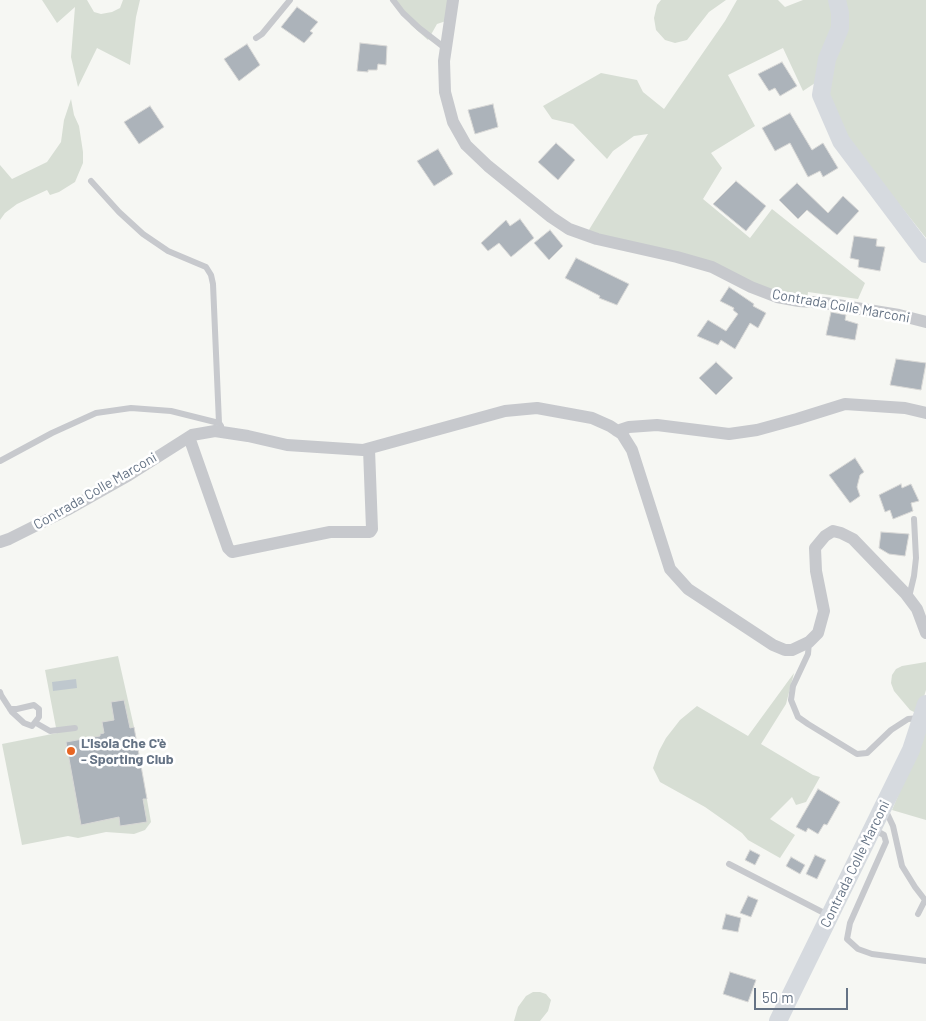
<!DOCTYPE html>
<meta charset="utf-8">
<style>
body{margin:0}
#map{position:relative;width:926px;height:1021px;overflow:hidden;background:#f6f7f3;font-family:Barlow,sans-serif}
canvas{display:block}
.scale{position:absolute;left:754px;top:988px;width:94px;height:22px;box-sizing:border-box;border:2px solid #657385;border-top:0;padding-left:6px;font-size:15px;line-height:18px;white-space:nowrap;color:#657385;-webkit-text-stroke:4px #fff;paint-order:stroke}
</style>
<div id="map">
<canvas width="926" height="1021"></canvas>
<div class="scale">50 m</div>
</div>
<script>
const context = document.querySelector('canvas').getContext('2d');
context.lineJoin = 'round';
function fill(path, color) { context.fillStyle = color; context.fill(path, 'evenodd'); }
const shape = rows => new Path2D(rows.map(r => 'M' + r).join(''));
function strokePath(path, color, width, dash) { context.strokeStyle = color; context.lineWidth = width; context.lineCap = dash ? 'butt' : 'round'; context.setLineDash(dash || []); context.stroke(path); }
function label(font, color, halo, rows, align = 'center') {
  context.font = font + ' Barlow,sans-serif'; context.lineWidth = 5; context.setLineDash([]); context.textBaseline = 'middle'; context.strokeStyle = halo; context.fillStyle = color; for (const [text, x, y, turn = 0] of rows) {
    context.save(); context.translate(x, y); context.rotate((+turn || 0) * Math.PI / 180); context.textAlign = isNaN(turn) ? turn : align; if (halo) context.strokeText(text, 0, 0); context.fillText(text, 0, 0); context.restore();
  }
}
fill(shape([
 [42,0,87,0,94,12,101,14,112,12,120,8,123,0,140,0,136,17,130,65,97,48,78,87,71,57,75,7,57,23],
 [393,0,451,0,446,21,437,24,428,40,411,25],
 [661,0,726,0,709,12,687,40,675,43,665,40,656,30,654,18,657,5],
 [737,0,778,0,785,7,803,0,831,0,835,16,818,81,803,91,783,48,728,75,755,126,711,153,722,168,703,199,750,238,772,209,865,283,858,299,808,292,807,301,791,299,712,266,587,233,648,134,634,136,613,151,607,159,573,124,552,119,543,106,601,73,637,80,643,92,664,109,725,21],
 [843,0,926,0,926,238,849,141,830,103,830,74],
 [71,99,74,115,79,126,83,152,83,163,75,182,59,192,50,195,47,190,17,204,5,213,0,220,0,165,12,179,47,162,61,142,64,120],
 [118,656,134,727,151,822,145,830,134,834,106,832,78,838,68,836,22,845,2,744,57,733,45,670],
 [926,662,926,690,920,710,916,713,910,710,894,691,891,683,892,675,896,669,902,666],
 [794,673,786,704,761,744,813,775,820,777,806,802,796,805,792,797,770,819,795,835,780,858,748,840,742,833,705,807,660,782,653,768,659,751,666,738,680,720,697,706,748,736],
 [926,728,926,820,892,810],
 [533,992,540,992,546,994,551,1000,548,1011,540,1021,514,1021,518,1007,526,996]
]), '#d7ded4');
fill(shape([
 [76,679,77,688,53,691,52,682]
]), '#bfc8ce');
const building = shape([
 [297,7,318,22,310,31,313,33,304,43,281,27,297,7],
 [360,43,387,46,386,65,378,64,377,70,368,70,368,72,357,71,360,43],
 [247,44,260,65,239,81,224,59,247,44],
 [782,62,797,86,780,96,775,88,769,91,758,74,782,62],
 [493,104,498,127,475,134,468,110,493,104],
 [150,106,164,127,139,144,124,122,150,106],
 [790,113,812,150,823,143,838,168,823,177,820,171,808,177,790,143,775,151,762,128,790,113],
 [556,143,575,160,558,180,538,162,556,143],
 [438,149,453,174,434,186,417,161,438,149],
 [736,181,766,206,746,231,713,204,736,181],
 [797,183,828,213,843,196,859,211,837,235,807,210,798,219,779,200,797,183],
 [520,219,534,238,511,257,499,243,488,251,481,243,506,220,510,226,520,219],
 [550,230,563,246,549,260,534,243,550,230],
 [854,236,877,239,876,246,885,247,880,271,858,267,859,260,850,258,854,236],
 [576,258,629,284,617,305,599,298,600,296,565,278,576,258],
 [729,287,754,304,753,306,766,313,758,328,750,323,735,349,721,340,718,345,697,336,708,320,726,331,738,314,733,310,734,308,720,301,729,287],
 [831,312,846,315,845,320,858,324,855,340,826,335,831,312],
 [896,359,926,363,921,390,890,385,896,359],
 [716,362,733,378,716,395,699,378,716,362],
 [855,458,864,472,860,475,857,487,860,496,850,503,829,475,855,458],
 [901,484,902,488,911,484,919,501,911,503,913,511,893,519,890,510,885,512,879,495,901,484],
 [881,532,909,534,905,556,889,554,879,548,881,532],
 [124,700,130,728,134,727,147,799,143,799,147,822,120,826,119,817,81,825,66,742,100,736,100,734,104,733,102,722,114,720,111,702,124,700],
 [818,789,840,802,827,825,824,824,818,834,808,828,806,832,796,827,818,789],
 [750,850,760,855,755,865,745,860,750,850],
 [815,855,826,860,817,879,806,874,815,855],
 [791,857,805,865,800,874,786,866,791,857],
 [748,896,758,900,751,917,740,913,748,896],
 [726,914,741,918,738,932,722,929,726,914],
 [730,972,756,980,748,1002,723,994,730,972]
]);
fill(building, '#acb3ba');
strokePath(building, '#d8d8d6', 1);
strokePath(shape([
 [393,0,403,13,419,28,445,48],
 [256,38,262,34,290,0],
 [91,181,119,212,143,234,168,251,206,267,211,275,213,284,219,423],
 [0,461,52,433,96,413,131,408,171,411,219,423,221,426],
 [909,597,914,576,916,558,914,519],
 [809,642,808,654,793,686,791,700,798,717,808,724,857,754,867,753,891,730,908,719,920,718],
 [0,692,1,695,10,709,12,712,24,723,32,726,39,717,39,709,34,705,17,709,10,709],
 [36,723,50,731,75,728],
 [885,809,893,826,902,866,915,887,925,900,918,914],
 [873,829,884,835,886,842,850,923,847,939,858,949,872,954,926,961],
 [729,864,828,915]
]), '#c7c9cd', 6);
strokePath(shape([
 [453,0,444,61,445,92,453,122,466,145,488,166,551,217,569,229,597,239,677,257,712,267,751,287,777,297,799,301,825,303,899,315,926,322],
 [617,431,629,427,657,425,729,434,757,430,797,419,845,404,905,408,926,413],
 [189,437,228,548,232,552,330,532,370,532,372,529,369,449],
 [0,542,9,539,67,510,129,475,192,435,215,431,248,436,287,445,363,450,505,411,537,408,592,418,610,426,622,434,632,450,670,569,688,589,773,645,785,650,792,650,809,642,818,633,824,611,816,571,815,548,825,536,833,531,841,533,853,539,905,593,917,609,926,633]
]), '#c7c9cd', 12);
strokePath(shape([
 [837,0,840,13,840,28,827,59,821,95,841,141,926,254],
 [778,1021,911,750,926,704]
]), '#d6dadf', 18);
for (const [x, y, r, color] of [
 [71,751,5,"#e76523"]
]) { const dot = new Path2D(); dot.arc(x, y, r, 0, 2 * Math.PI); context.fillStyle = color; context.fill(dot); strokePath(dot, '#fff', 2); }
label('14px', '#657385', '#fff', [
 ["Contrada Colle Marconi",841,306,10],
 ["Contrada Colle Marconi",95,491,-30],
 ["Contrada Colle Marconi",855,864,-64]
]);
label('bold 14px', '#657385', '#fff', [
 ["L'Isola Che C'è",81,743],
 ["- Sporting Club",81,759]
], 'left');
</script>
